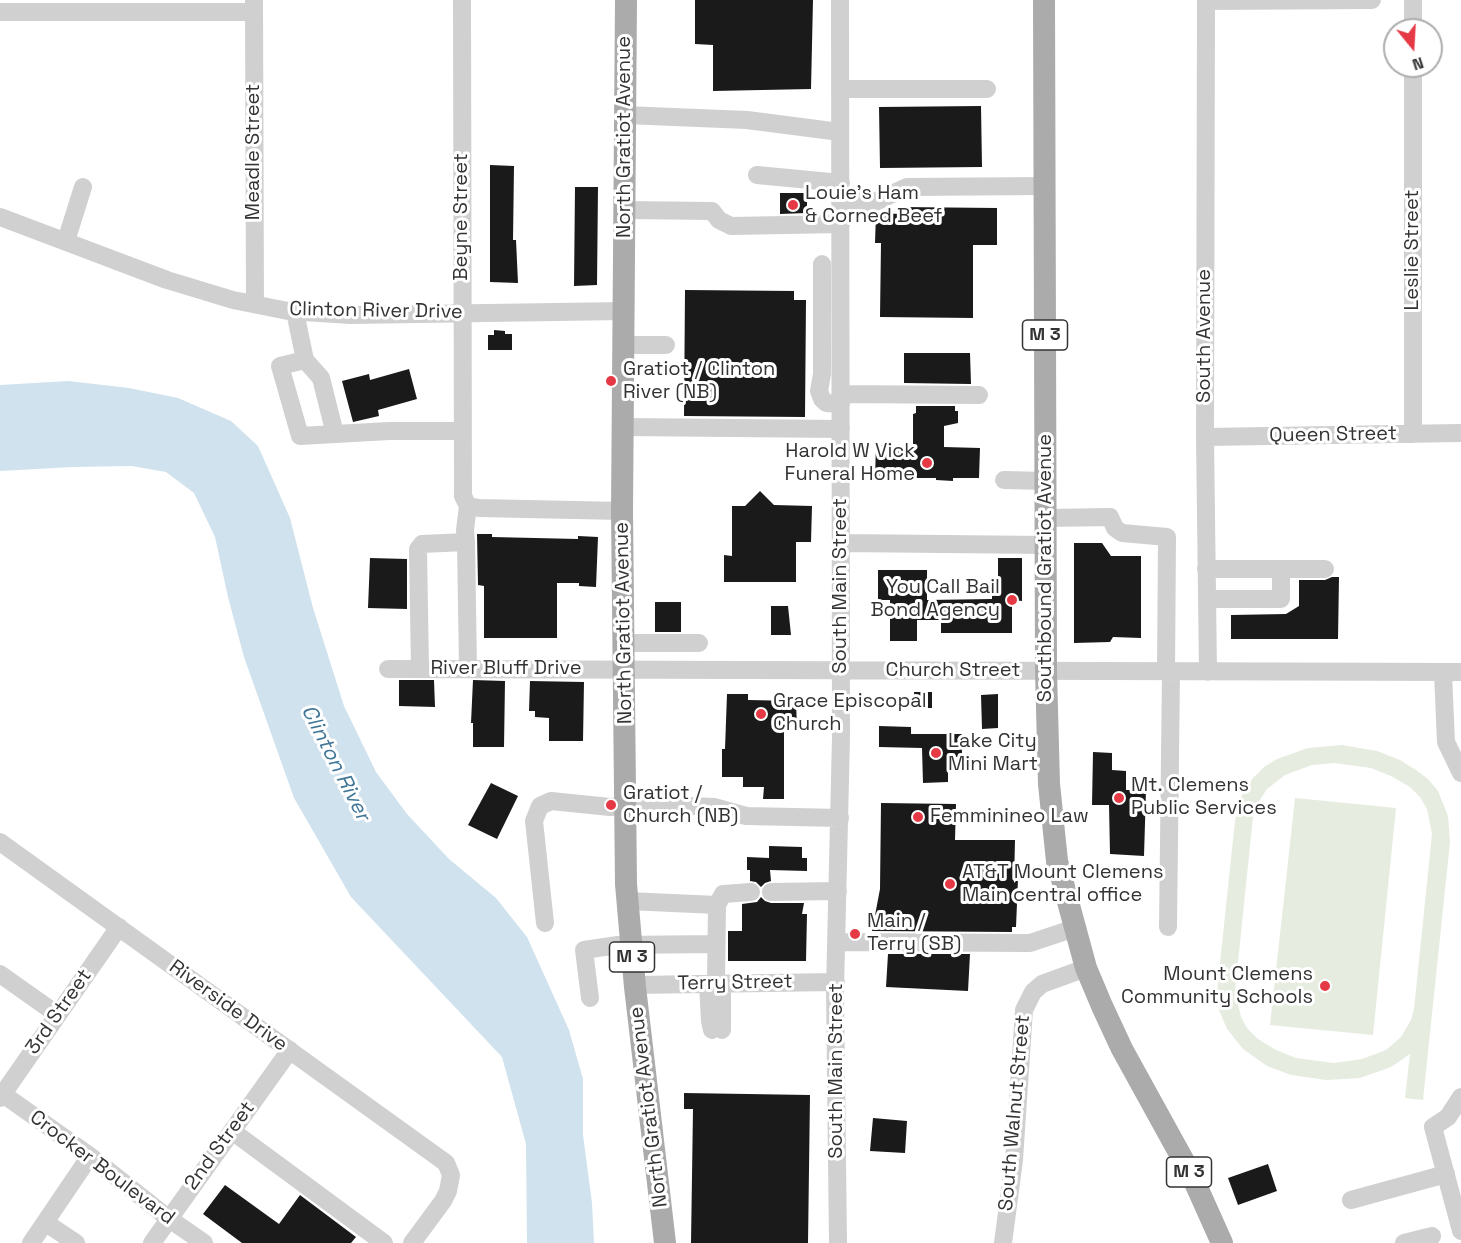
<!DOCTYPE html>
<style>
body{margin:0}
#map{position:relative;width:1461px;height:1243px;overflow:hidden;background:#fff;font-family:"Space Grotesk",sans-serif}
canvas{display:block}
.north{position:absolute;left:1383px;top:18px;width:60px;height:60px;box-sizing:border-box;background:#fff;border:2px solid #adadad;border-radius:50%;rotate:162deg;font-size:16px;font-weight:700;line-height:24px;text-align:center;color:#333}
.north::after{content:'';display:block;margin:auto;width:21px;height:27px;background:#e63946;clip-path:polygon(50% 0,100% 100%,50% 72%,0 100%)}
</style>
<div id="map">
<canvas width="1461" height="1243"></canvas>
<div class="north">N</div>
</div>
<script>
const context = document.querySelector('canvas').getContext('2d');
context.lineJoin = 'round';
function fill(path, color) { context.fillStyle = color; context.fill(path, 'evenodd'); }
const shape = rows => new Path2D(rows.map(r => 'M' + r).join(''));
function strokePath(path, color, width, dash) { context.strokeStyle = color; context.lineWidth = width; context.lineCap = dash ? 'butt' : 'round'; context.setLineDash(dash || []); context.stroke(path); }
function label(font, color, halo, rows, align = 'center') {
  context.font = font + ' "Space Grotesk",sans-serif'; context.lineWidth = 6; context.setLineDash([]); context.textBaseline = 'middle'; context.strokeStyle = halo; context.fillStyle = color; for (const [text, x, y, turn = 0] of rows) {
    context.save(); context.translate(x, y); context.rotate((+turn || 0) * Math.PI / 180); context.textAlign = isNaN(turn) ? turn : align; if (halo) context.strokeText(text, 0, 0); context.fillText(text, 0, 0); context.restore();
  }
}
fill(shape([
 [1342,745,1377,751,1400,760,1416,770,1428,779,1438,791,1448,816,1450,842,1423,1100,1405,1098,1410,1054,1391,1067,1360,1078,1326,1080,1291,1075,1267,1066,1243,1049,1227,1029,1219,1010,1217,991,1235,821,1242,795,1253,778,1264,767,1277,759,1308,748],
 [1334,763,1371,768,1391,776,1410,787,1420,797,1427,809,1432,834,1414,1009,1411,1020,1401,1037,1386,1050,1362,1059,1334,1063,1296,1058,1276,1050,1258,1039,1247,1028,1241,1017,1235,991,1253,817,1256,806,1267,789,1285,775,1312,765],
 [1295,798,1396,808,1373,1035,1270,1025]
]), '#e6ecdf');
fill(shape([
 [68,381,129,388,178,398,231,421,258,446,290,518,313,608,344,706,376,772,407,814,449,859,496,898,527,937,569,1030,583,1079,583,1135,592,1203,594,1243,527,1243,526,1144,502,1057,351,897,294,798,244,657,228,597,215,537,194,493,166,472,132,466,73,467,0,471,0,385]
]), '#cfe2ee');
fill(shape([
 [695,0,813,0,811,89,713,91,713,45,695,44],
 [981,106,982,167,880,168,879,107],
 [490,165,514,166,513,240,516,240,518,283,490,282],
 [575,187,598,187,597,285,574,286],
 [780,193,807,193,807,213,780,214],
 [901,207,997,208,997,245,973,245,973,318,880,317,881,243,875,243,876,213,901,214],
 [685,290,794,291,794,300,806,300,805,417,684,416],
 [494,330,505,331,505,334,512,334,512,350,488,350,488,335,494,335],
 [904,353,970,353,971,384,904,383],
 [409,369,417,399,378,410,379,416,353,422,342,381,369,374,370,380],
 [916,406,955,406,955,411,958,411,958,423,944,426,944,447,980,448,979,478,953,478,953,481,936,480,936,478,875,478,876,445,913,446,913,414,916,413],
 [760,491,774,505,812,506,811,542,796,542,796,582,724,582,724,555,732,556,732,506,745,506],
 [477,534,492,534,492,537,578,539,578,536,598,537,596,587,579,586,579,583,557,583,557,638,484,638,484,586,478,585],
 [1074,543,1102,543,1111,556,1141,556,1141,638,1113,637,1110,642,1074,643],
 [370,558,407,559,407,609,368,608],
 [998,558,1022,558,1022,601,1012,600,1012,633,941,633,941,620,917,620,917,641,890,641,890,600,878,600,878,570,927,570,927,600,992,599,992,588,998,588],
 [1332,577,1339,577,1338,639,1231,639,1231,615,1286,614,1299,606,1299,580,1325,580],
 [655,602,681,602,681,632,655,632],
 [771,606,788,606,791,635,771,635],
 [399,680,434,680,435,707,399,706],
 [473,680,505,681,504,747,473,747,473,723,471,723],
 [530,681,584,682,583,741,549,741,549,718,535,717,535,711,529,711],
 [914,692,932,692,932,708,915,708],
 [727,694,748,694,748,700,796,701,797,728,784,728,784,799,763,799,764,787,743,787,743,777,722,777,722,749,725,749],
 [998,694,998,728,982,729,981,695],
 [879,726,911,727,911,734,962,734,962,757,948,757,948,782,923,783,922,748,879,747],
 [1093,752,1112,753,1112,770,1126,771,1126,790,1146,790,1144,856,1110,854,1109,805,1092,805],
 [491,783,518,796,497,839,468,825],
 [881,803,956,804,955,840,1015,840,1014,883,1018,879,1016,927,1012,927,1012,932,872,931,880,889],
 [769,846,802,847,802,858,807,858,807,871,770,870,771,881,765,883,761,887,756,882,750,881,750,870,747,870,747,857,769,858],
 [761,897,765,901,771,903,804,903,802,914,807,914,806,961,728,961,728,931,742,931,742,904,757,902],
 [888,954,970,954,968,991,886,987],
 [684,1093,810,1095,808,1243,691,1243,693,1109,684,1109],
 [873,1118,907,1121,905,1153,870,1151],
 [1268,1164,1277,1191,1238,1205,1228,1178],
 [225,1185,279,1224,300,1195,356,1237,351,1243,242,1243,203,1214]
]), '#1a1a1a');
strokePath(shape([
 [254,0,255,304],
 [462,0,463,496,468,506],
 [1206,0,1205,437,1208,672],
 [1206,1,1372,0],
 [0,12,254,12],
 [1413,30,1413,0],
 [840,89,987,89],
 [625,115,747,120,840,132],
 [757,175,841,183],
 [841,201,875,202,907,187,1045,186],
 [625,210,712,211,719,220,731,226,841,224],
 [0,217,167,280,233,300,288,311,351,315,624,311],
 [66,241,83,187],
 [822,264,822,374,819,391,822,399,826,403,841,404],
 [295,312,305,360,280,366,300,436,389,431,463,431],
 [624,345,666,345],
 [305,360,321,378,335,434],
 [841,394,979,395],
 [623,427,841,429],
 [1413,434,1413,66],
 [1205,437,1461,433],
 [1004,480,1046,481],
 [468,506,479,508,622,511],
 [1046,518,1110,517,1115,528,1122,533,1167,537,1166,672],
 [466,542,468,669],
 [841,543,1046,545],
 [1206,569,1325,569],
 [1207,599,1281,599,1281,569],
 [624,643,699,643],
 [388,669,1461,672],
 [420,669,418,549,422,544,466,542,465,530,468,506],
 [1443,673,1446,742,1461,773],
 [0,842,446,1163,451,1175,448,1191,443,1201,412,1243],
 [771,892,838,891],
 [627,901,717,905,716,983],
 [717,905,723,894,751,892],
 [545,923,534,821,540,806,551,801,610,807,644,804,714,807,746,816,840,818],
 [1168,927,1171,672],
 [837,942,1030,943,1075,928],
 [0,974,58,1015],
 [708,984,710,1021,712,1030],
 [634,985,836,982],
 [590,998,584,950,618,945,716,944],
 [722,1030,722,983],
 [0,1092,90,1156,168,1218,204,1243],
 [1461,1097,1448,1117,1433,1127,1461,1231],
 [0,1098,119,927],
 [232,1131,384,1243],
 [1351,1200,1446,1174],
 [46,1223,76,1243],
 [31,1243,90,1156],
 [152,1243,290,1050],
 [838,1243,835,989,841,737,840,0],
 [1003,1243,1014,1160,1024,1010,1033,992,1042,984,1086,968],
 [1404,1243,1432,1236]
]), '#d0d0d0', 18);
strokePath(shape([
 [626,0,622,511,626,884,635,987,665,1243],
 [1044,0,1046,671,1049,784,1057,861,1086,968,1102,1006,1122,1049,1192,1176,1222,1243]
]), '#ababab', 22);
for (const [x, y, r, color] of [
 [793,205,6,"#e63946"],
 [611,381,6,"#e63946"],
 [927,463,6,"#e63946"],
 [1012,600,6,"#e63946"],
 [761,714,6,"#e63946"],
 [936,753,6,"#e63946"],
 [1119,798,6,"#e63946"],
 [611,805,6,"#e63946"],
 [918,817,6,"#e63946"],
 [950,884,6,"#e63946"],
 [855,934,6,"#e63946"],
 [1325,986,6,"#e63946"]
]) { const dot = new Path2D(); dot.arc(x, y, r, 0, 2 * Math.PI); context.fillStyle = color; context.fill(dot); strokePath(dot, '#fff', 2); }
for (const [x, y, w] of [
 [1045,335,45],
 [632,957,45],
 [1189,1172,45]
]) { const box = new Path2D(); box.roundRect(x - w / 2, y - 15, w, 30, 4.5); context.fillStyle = '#fff'; context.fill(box); strokePath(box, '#333', 1.5); }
label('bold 18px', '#333', null, [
 ["M 3",1045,335],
 ["M 3",632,957],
 ["M 3",1189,1172]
]);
label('20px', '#333', '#fff', [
 ["North Gratiot Avenue",625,137,-90],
 ["Meadle Street",254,152,-90],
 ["Beyne Street",462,217,-90],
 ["Leslie Street",1413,250,-90],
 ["Clinton River Drive",376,311,1],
 ["South Avenue",1205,336,-90],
 ["Queen Street",1333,435,-1],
 ["Southbound Gratiot Avenue",1046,568,-90],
 ["South Main Street",841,586,-90],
 ["North Gratiot Avenue",624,623,-91],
 ["River Bluff Drive",506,669],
 ["Church Street",953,671],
 ["Terry Street",735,983,-1],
 ["Riverside Drive",228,1006,36],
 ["3rd Street",59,1012,-55],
 ["South Main Street",837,1071,-90],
 ["North Gratiot Avenue",649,1107,-97],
 ["South Walnut Street",1015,1113,-85],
 ["2nd Street",220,1146,-54],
 ["Crocker Boulevard",102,1168,37]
]);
label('20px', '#333', '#fff', [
 ["Louie's Ham",805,194],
 ["& Corned Beef",805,217],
 ["Gratiot / Clinton",623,370],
 ["River (NB)",623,393],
 ["Harold W Vick",915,452,"right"],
 ["Funeral Home",915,475,"right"],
 ["You Call Bail",1000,588,"right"],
 ["Bond Agency",1000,611,"right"],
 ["Grace Episcopal",773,702],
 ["Church",773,725],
 ["Lake City",948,742],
 ["Mini Mart",948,765],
 ["Mt. Clemens",1131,786],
 ["Public Services",1131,809],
 ["Gratiot /",623,794],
 ["Church (NB)",623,817],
 ["Femminineo Law",930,817],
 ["AT&T Mount Clemens",962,873],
 ["Main central office",962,896],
 ["Main /",867,922],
 ["Terry (SB)",867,945],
 ["Mount Clemens",1313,975,"right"],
 ["Community Schools",1313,998,"right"]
], 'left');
label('italic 21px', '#3f7597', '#fff', [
 ["Clinton River",335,763,63]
]);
</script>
